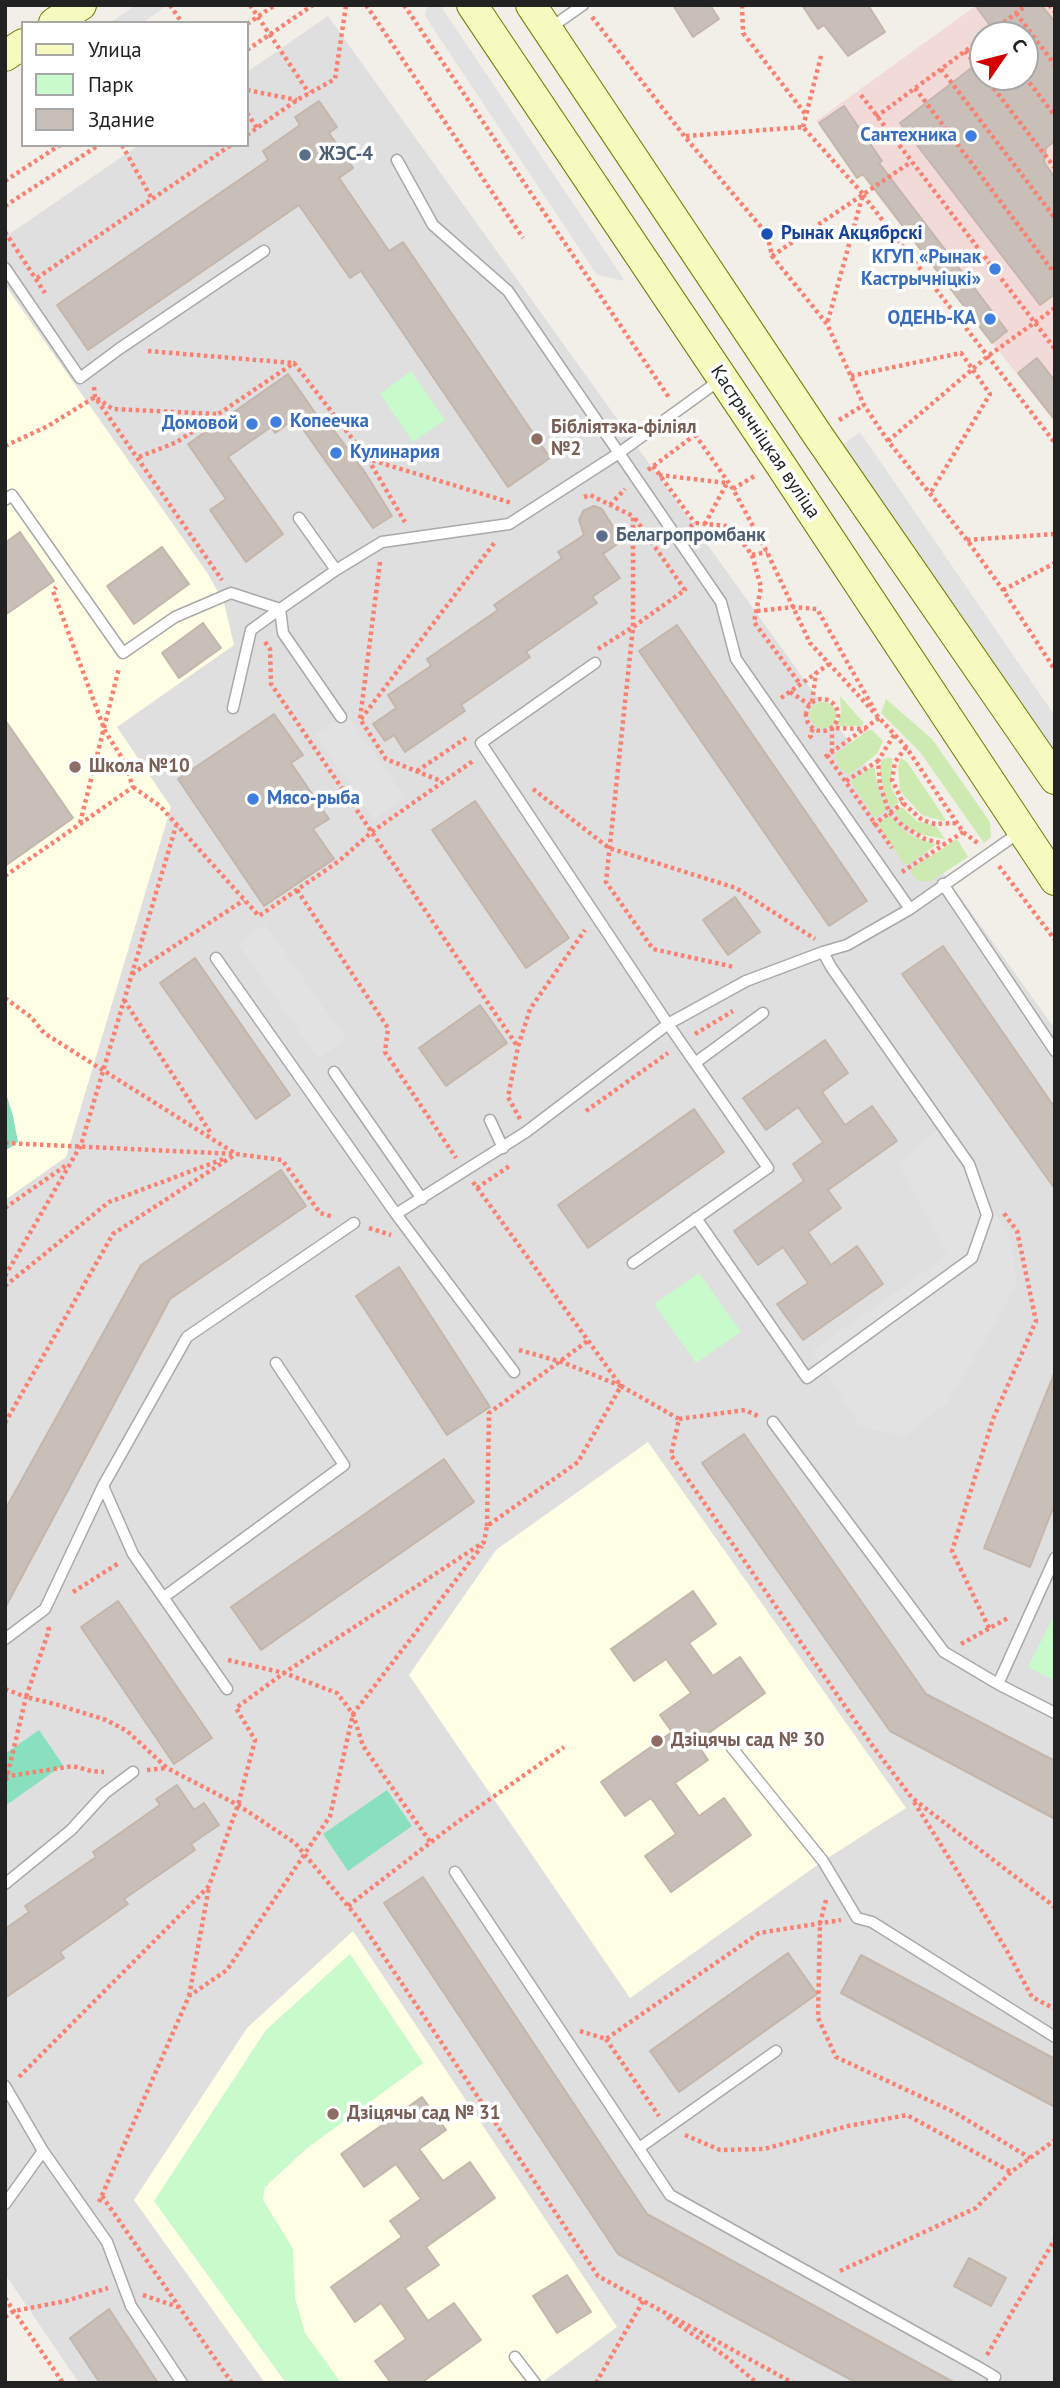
<!DOCTYPE html>
<meta charset="utf-8">
<style>
body{margin:0}
#map{position:relative;width:1060px;height:2388px;overflow:hidden;background:#f2efe9;font-family:"PT Sans",sans-serif}
canvas{display:block}
.frame{position:absolute;inset:0;border:7px solid #222;pointer-events:none}
.legend{position:absolute;left:21px;top:21px;width:228px;height:126px;box-sizing:border-box;background:#fff;border:2px solid #a7a7a7;margin:0;padding:9px 12px;list-style:none;font-size:21px;color:#222}
.legend li{display:flex;align-items:center;gap:14px;height:35px}
.legend b{width:35px;border:2px solid #a7a7a7}
.north{position:absolute;left:969px;top:21px;width:70px;height:70px;box-sizing:border-box;background:#fff;border:2px solid #a7a7a7;border-radius:50%;rotate:55deg;font-size:19px;font-weight:700;line-height:28px;text-align:center;color:#222}
.north::after{content:'';display:block;margin:auto;width:24px;height:32px;background:#d40000;clip-path:polygon(50% 0,100% 100%,50% 72%,0 100%)}
</style>
<div id="map">
<canvas width="1060" height="2388"></canvas>
<div class="frame"></div>
<ul class="legend">
<li><b style="height:9px;background:#f7fabf"></b>Улица</li>
<li><b style="height:19px;background:#c8facc"></b>Парк</li>
<li><b style="height:19px;background:#c7bfb8"></b>Здание</li>
</ul>
<div class="north">С</div>
</div>
<script>
const context = document.querySelector('canvas').getContext('2d');
context.lineJoin = 'round';
function fill(path, color) { context.fillStyle = color; context.fill(path, 'evenodd'); }
const shape = rows => new Path2D(rows.map(r => 'M' + r).join(''));
function strokePath(path, color, width, dash) { context.strokeStyle = color; context.lineWidth = width; context.lineCap = dash ? 'butt' : 'round'; context.setLineDash(dash || []); context.stroke(path); }
function label(font, color, halo, rows, align = 'center') {
  context.font = font + ' "PT Sans",sans-serif'; context.lineWidth = 7; context.setLineDash([]); context.textBaseline = 'middle'; context.strokeStyle = halo; context.fillStyle = color; for (const [text, x, y, turn = 0] of rows) {
    context.save(); context.translate(x, y); context.rotate((+turn || 0) * Math.PI / 180); context.textAlign = isNaN(turn) ? turn : align; if (halo) context.strokeText(text, 0, 0); context.fillText(text, 0, 0); context.restore();
  }
}
fill(shape([
 [328,16,1055,1029,1055,2383,79,2383,5,2274,5,237,139,145,247,145,247,72]
]), '#e0dfdf');
fill(shape([
 [977,5,1055,5,1055,423,872,188,816,121],
 [983,35,1025,35,1025,77,983,77]
]), '#f2dad9');
fill(shape([
 [5,285,208,574,224,603,234,645,117,727,171,807,66,1157,5,1200],
 [648,1442,906,1808,823,1861,630,1998,409,1675,496,1550],
 [353,1931,617,2327,541,2383,265,2383,134,2200,247,2028]
]), '#ffffe5');
fill(shape([
 [840,696,864,723,862,726,837,726,841,713],
 [886,699,932,739,990,822,991,837,984,843,920,752,881,713],
 '810 715a13 13 0 1 1 26 0a13 13 0 1 1-26 0Z',
 [868,730,872,730,883,741,877,754,849,775,839,767,835,755],
 [890,757,892,759,891,787,899,802,891,808,885,798,880,772,881,760],
 [901,758,907,762,946,820,942,821,922,815,900,791,898,767],
 [872,766,875,769,877,785,886,810,875,818,851,782],
 [902,807,917,821,937,827,945,839,923,835,913,831,901,821,895,811],
 [889,816,908,834,936,845,909,864,904,864,878,824],
 [957,839,968,857,931,881,918,881,911,872,913,868]
]), '#cdebb0');
fill(shape([
 [411,371,445,420,413,442,380,394],
 [699,1273,741,1332,696,1363,654,1304],
 [1055,1614,1055,1681,1028,1667],
 [350,1954,423,2063,306,2149,265,2187,263,2200,293,2249,295,2298,305,2333,341,2383,286,2383,154,2201,266,2030]
]), '#c8facc');
fill(shape([
 [5,1090,13,1116,18,1142,5,1151],
 [39,1730,63,1765,5,1806,5,1754],
 [387,1790,412,1826,348,1871,323,1834]
]), '#88e0be');
fill(shape([
 [135,5,168,5,142,23,110,23],
 [427,5,440,5,625,281,597,275,425,16],
 [860,432,1055,716,1055,768,837,449],
 [346,713,405,797,374,819,315,735],
 [265,924,346,1039,318,1059,238,944],
 [937,1130,1010,1235,1017,1286,948,1402,904,1436,860,1426,812,1351,948,1255,898,1164]
]), '#e2e2e2');
const building = shape([
 [673,5,710,5,719,19,693,37,673,5],
 [802,5,868,5,885,32,848,56,824,25,818,29,802,5],
 [975,5,1041,5,1055,22,1055,141,1046,148,1044,162,1055,178,1055,294,1040,305,900,123,983,59,983,77,1025,77,1025,35,997,35,975,5],
 [319,101,337,127,329,133,353,168,339,178,389,251,403,242,550,458,508,487,361,271,350,278,299,205,88,350,57,305,268,160,263,151,300,125,295,117,319,101],
 [844,106,882,161,879,163,1007,331,992,343,863,174,857,178,819,123,844,106],
 [1037,358,1055,381,1055,420,1018,373,1037,358],
 [288,374,323,424,327,421,364,471,392,516,373,528,300,425,295,429,290,422,275,433,271,427,228,457,283,534,246,562,210,510,226,499,188,444,288,374],
 [594,506,602,509,622,541,603,554,620,578,592,597,597,603,526,652,530,657,461,705,465,711,405,752,394,735,385,741,373,724,396,708,388,695,431,666,427,659,498,610,494,605,562,558,558,552,584,535,579,520,583,511,594,506],
 [20,532,54,581,5,615,5,543,20,532],
 [162,547,189,584,134,624,107,586,162,547],
 [203,623,221,648,179,678,162,653,203,623],
 [677,625,867,901,829,926,639,651,677,625],
 [274,714,303,755,291,763,329,819,313,829,334,859,264,906,178,779,274,714],
 [5,720,73,818,5,866,5,720],
 [475,801,569,938,526,968,432,830,475,801],
 [735,897,760,932,728,955,703,920,735,897],
 [943,946,1055,1108,1055,1189,902,974,943,946],
 [195,958,290,1095,256,1119,160,983,195,958],
 [480,1005,507,1043,446,1086,419,1048,480,1005],
 [825,1040,848,1073,822,1092,845,1125,872,1106,897,1141,828,1190,841,1208,808,1232,831,1265,857,1246,883,1284,803,1340,777,1304,808,1283,783,1247,758,1265,734,1231,804,1181,793,1164,823,1142,798,1107,766,1130,743,1098,825,1040],
 [694,1109,724,1152,588,1248,558,1205,694,1109],
 [281,1170,306,1206,170,1299,5,1608,5,1510,141,1265,281,1170],
 [399,1267,490,1407,447,1435,356,1296,399,1267],
 [1054,1374,1055,1503,1030,1567,984,1548,1054,1374],
 [744,1434,926,1694,1055,1761,1055,1819,890,1731,702,1463,744,1434],
 [444,1459,474,1502,261,1650,231,1607,444,1459],
 [693,1591,716,1624,689,1643,713,1676,740,1657,765,1693,696,1742,708,1760,675,1783,699,1816,724,1798,751,1835,671,1892,645,1856,676,1834,651,1798,625,1816,601,1782,672,1732,660,1715,691,1693,666,1659,634,1681,611,1649,693,1591],
 [118,1601,212,1738,174,1764,81,1627,118,1601],
 [177,1785,194,1810,204,1803,219,1825,191,1844,195,1850,124,1899,128,1904,60,1952,64,1958,5,1998,5,1929,29,1912,25,1906,96,1857,93,1852,160,1805,156,1799,177,1785],
 [423,1877,647,2214,955,2383,857,2383,618,2254,384,1903,423,1877],
 [788,1953,817,1994,679,2092,650,2051,788,1953],
 [861,1955,1055,2059,1055,2107,841,1993,861,1955],
 [422,2097,446,2130,419,2149,443,2181,470,2162,495,2198,426,2247,439,2265,405,2288,428,2321,454,2303,481,2340,421,2383,391,2383,375,2361,406,2339,381,2303,355,2322,331,2287,402,2237,390,2221,421,2199,396,2164,364,2187,341,2154,422,2097],
 [969,2258,1006,2278,991,2306,954,2286,969,2258],
 [567,2275,591,2312,557,2333,533,2296,567,2275],
 [109,2309,158,2383,100,2383,70,2338,109,2309]
]);
fill(building, '#c7bfb8');
strokePath(building, '#c4b6ab', 2);
const lane = shape([
 [550,28,583,5],
 [397,160,433,225,508,291,721,602,736,659,910,909],
 [5,268,80,378,119,349,264,251],
 [5,500,12,495,123,653,175,617,231,593,280,609],
 [299,518,336,570],
 [595,663,481,743,668,1024,768,1168,633,1263],
 [233,708,251,630,280,609],
 [341,717,283,633,280,609,336,570,382,542,509,524,619,453,720,380],
 [943,884,1055,1051],
 [216,958,396,1214,514,1372],
 [695,1063,763,1013],
 [334,1072,422,1199],
 [490,1120,503,1148],
 [396,1214,526,1132,668,1024,746,981,823,952,847,945,910,909,1020,832],
 [696,1218,807,1378,972,1258,987,1215,969,1164,831,967,823,952],
 [773,1422,944,1652,998,1684],
 [103,1486,133,1554,227,1689],
 [1055,1558,998,1684,1055,1713],
 [164,1597,344,1465,276,1363],
 [5,1639,45,1609,103,1486,187,1337,354,1223],
 [728,1743,823,1861,857,1918,872,1922,1055,2037],
 [455,1872,670,2195,980,2368,995,2377,992,2383],
 [5,1884,71,1830,105,1793,133,1772],
 [5,2086,43,2151,107,2242,131,2306,182,2383],
 [639,2148,776,2051],
 [5,2204,43,2151],
 [515,2357,535,2383]
]);
const secondary = shape([
 [472,5,778,461,1055,880],
 [531,5,817,434,1055,779],
 [54,23,81,5],
 [5,56,23,44]
]);
strokePath(lane, '#a9a9a9', 13);
strokePath(secondary, '#707d05', 32);
strokePath(shape([
 [170,5,182,23],
 [250,5,309,93],
 [366,5,523,238],
 [404,5,670,399],
 [742,5,743,33,806,115],
 [1049,5,1055,12],
 [1016,13,1055,65],
 [592,17,685,137,767,234,772,256,827,324,864,405,888,441,967,540,1003,590,1055,670],
 [247,24,275,5],
 [987,35,1027,5],
 [247,50,313,5],
 [965,51,983,74],
 [941,69,1055,218],
 [985,77,1055,168],
 [1025,77,1055,116],
 [915,88,1055,274],
 [247,90,297,100],
 [861,95,1055,349],
 [247,113,257,128],
 [876,117,983,38],
 [803,127,821,56],
 [247,135,297,100,335,79,346,5],
 [686,136,803,127,863,194,827,324],
 [122,145,152,199],
 [5,181,60,145],
 [863,195,1055,443],
 [5,206,99,145],
 [5,232,45,293],
 [772,256,911,162],
 [37,278,231,145],
 [148,351,293,363],
 [851,376,961,353,990,394,930,494],
 [94,387,95,397,222,580],
 [839,420,864,405],
 [687,423,733,489,767,552,810,643,906,747,963,832,979,844],
 [888,441,988,356,1055,308],
 [5,446,48,426,95,397,113,409,218,414],
 [139,457,177,442,294,363,368,459,512,503],
 [368,459,405,522],
 [653,466,695,523],
 [648,470,695,435],
 [659,475,727,483,705,524],
 [733,489,756,475],
 [584,497,590,495,633,516,633,627,606,882,653,949,734,967],
 [610,505,625,489],
 [690,527,695,523,727,526,739,538,752,555,761,587,754,622,800,684],
 [967,540,1055,534],
 [752,555,767,552],
 [380,562,360,719,386,759,441,781],
 [1003,590,1055,563],
 [757,611,793,607,817,609,875,711],
 [265,642,270,649,271,684,518,1047],
 [598,649,633,627,685,590,634,517],
 [790,692,810,705],
 [781,698,829,664],
 '806 715a16 16 0 1 1 32 0a16 16 0 1 1-32 0Z',
 [812,702,816,673],
 [361,719,495,542],
 [894,735,878,761,880,785,889,812,903,826,925,839,944,844],
 [812,738,810,736,813,728],
 [906,747,895,762,892,780,903,803,922,820,935,824,956,823],
 [832,752,832,728,866,729],
 [827,755,892,848],
 [825,757,879,718],
 [417,771,466,738],
 [846,781,878,761],
 [133,787,160,806,259,916,339,861,373,831,473,761],
 [533,789,609,848,736,888,815,939],
 [80,823,119,668],
 [873,825,903,803],
 [999,866,1055,940],
 [902,872,963,832],
 [5,876,133,787,124,761,105,731,53,591,56,587],
 [297,890,388,1028,385,1052,456,1158],
 [132,974,244,900],
 [5,998,31,1017,44,1033,236,1154,282,1160,320,1213,334,1217],
 [124,1000,212,1135],
 [695,1034,733,1011],
 [586,1111,668,1053],
 [520,1119,508,1097,518,1047,530,1009,585,930],
 [5,1143,235,1154],
 [473,1182,621,1386,679,1419,671,1455,872,1745,912,1798,1055,1907],
 [477,1188,511,1165],
 [5,1208,68,1164],
 [369,1228,391,1235],
 [5,1276,81,1145,176,826],
 [5,1286,109,1202,226,1158],
 [679,1419,745,1410,760,1417],
 [5,1423,113,1234,236,1154],
 [487,1526,489,1413,589,1340],
 [73,1592,119,1563],
 [48,1627,49,1630,26,1697,55,1704,106,1720,127,1731,167,1768,238,1805,295,1843,358,1918,598,2276,793,2383],
 [989,1628,952,1551,993,1419,1036,1321,1017,1231,1003,1212],
 [961,1644,1008,1618],
 [228,1660,284,1673,337,1693,353,1714,363,1746,431,1843],
 [5,1689,26,1697,5,1785],
 [147,1770,167,1768],
 [5,1775,9,1776,73,1766,91,1771,104,1772],
 [914,1802,1006,1949,1032,1997,1055,2009],
 [826,1900,820,1923,818,2018,836,2057,954,2112,1030,2158],
 [348,1906,452,1826,564,1747],
 [189,1996,209,1887],
 [580,2031,606,2039,759,1933,841,1920],
 [606,2039,659,2116],
 [19,2077,209,1886,238,1805,255,1740,236,1708,284,1673,484,1542,487,1526,578,1462,621,1386,562,1362,519,1350],
 [685,2135,720,2150,764,2149,848,2126,907,2115,1011,2172],
 [102,2196,232,2383],
 [99,2202,189,1996,227,1970,330,1816,353,1714,482,1546],
 [840,2271,976,2208,1011,2172,1055,2140],
 [143,2295,178,2307],
 [5,2298,63,2383],
 [5,2317,14,2311,66,2301,108,2288],
 [667,2317,725,2356,757,2383],
 [987,2355,1055,2239],
 [596,2383,643,2301]
]), '#fa8072', 4.5, [3.5, 3.5]);
strokePath(lane, '#fff', 10);
strokePath(secondary, '#f7fabf', 30);
for (const [x, y, r, color] of [
 [971,136,7,"#3f7fe0"],
 [305,155,7,"#5c6f8a"],
 [767,234,7,"#1a4fb4"],
 [995,269,7,"#3f7fe0"],
 [990,319,7,"#3f7fe0"],
 [276,422,7,"#3f7fe0"],
 [252,424,7,"#3f7fe0"],
 [537,439,7,"#8d6e63"],
 [336,453,7,"#3f7fe0"],
 [602,536,7,"#5c6f8a"],
 [75,767,7,"#8d6e63"],
 [253,799,7,"#3f7fe0"],
 [657,1741,7,"#8d6e63"],
 [333,2114,7,"#8d6e63"]
]) { const dot = new Path2D(); dot.arc(x, y, r, 0, 2 * Math.PI); context.fillStyle = color; context.fill(dot); strokePath(dot, '#fff', 2.5); }
label('bold 19px', '#366cbe', '#fff', [
 ["Сантехника",957,136],
 ["КГУП «Рынак",981,258],
 ["Кастрычніцкі»",981,280],
 ["ОДЕНЬ-КА",976,319],
 ["Копеечка",290,422,"left"],
 ["Домовой",238,424],
 ["Кулинария",350,453,"left"],
 ["Мясо-рыба",267,799,"left"]
], 'right');
label('bold 19px', '#4e5e75', '#fff', [
 ["ЖЭС-4",319,155],
 ["Белагропромбанк",616,536]
], 'left');
label('bold 19px', '#164399', '#fff', [
 ["Рынак Акцябрскі",781,234]
], 'left');
label('bold 19px', '#785e54', '#fff', [
 ["Бібліятэка-філіял",551,428],
 ["№2",551,450],
 ["Школа №10",89,767],
 ["Дзіцячы сад № 30",671,1741],
 ["Дзіцячы сад № 31",347,2114]
], 'left');
label('19px', '#222', '#fff', [
 ["Кастрычніцкая вуліца",765,442,56]
]);
</script>
